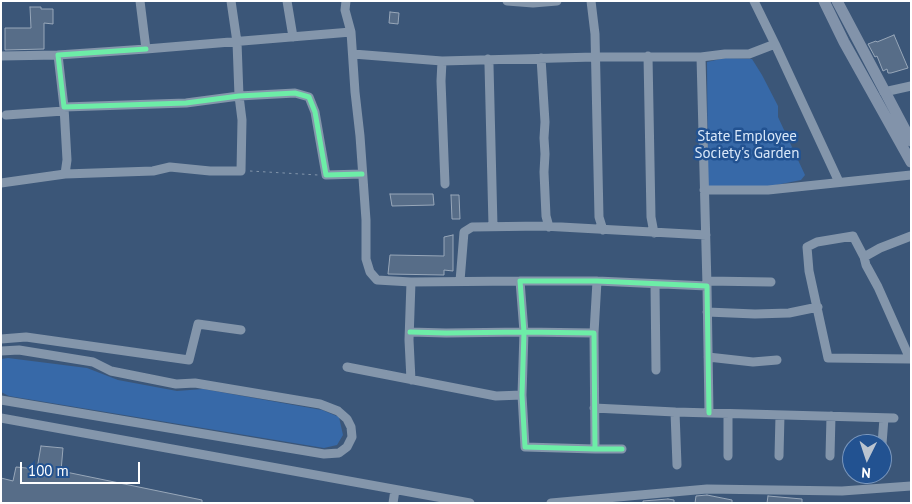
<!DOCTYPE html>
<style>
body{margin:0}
#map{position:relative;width:912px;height:504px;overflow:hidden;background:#3b5678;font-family:"PT Sans",sans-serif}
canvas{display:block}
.frame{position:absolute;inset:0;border:2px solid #fff;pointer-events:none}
.north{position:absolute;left:842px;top:434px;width:50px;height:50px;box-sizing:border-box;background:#225291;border:1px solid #7a97bd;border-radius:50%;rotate:184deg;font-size:14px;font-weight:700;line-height:20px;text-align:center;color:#fff}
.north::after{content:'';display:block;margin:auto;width:18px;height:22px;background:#bac4d0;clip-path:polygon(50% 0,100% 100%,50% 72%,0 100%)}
.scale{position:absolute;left:20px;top:462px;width:120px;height:22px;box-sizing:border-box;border:2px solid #fff;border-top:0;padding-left:6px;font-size:15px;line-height:18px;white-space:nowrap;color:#fff;-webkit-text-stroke:4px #225291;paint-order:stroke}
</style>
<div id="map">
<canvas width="912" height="504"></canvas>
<div class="frame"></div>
<div class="north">N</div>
<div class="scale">100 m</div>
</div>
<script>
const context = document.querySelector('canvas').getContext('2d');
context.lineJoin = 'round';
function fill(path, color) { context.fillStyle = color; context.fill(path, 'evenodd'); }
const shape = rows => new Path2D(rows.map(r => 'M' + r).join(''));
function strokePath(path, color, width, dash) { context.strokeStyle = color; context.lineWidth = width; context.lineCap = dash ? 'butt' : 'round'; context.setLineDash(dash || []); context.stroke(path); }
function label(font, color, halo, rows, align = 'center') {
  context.font = font + ' "PT Sans",sans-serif'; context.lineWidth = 5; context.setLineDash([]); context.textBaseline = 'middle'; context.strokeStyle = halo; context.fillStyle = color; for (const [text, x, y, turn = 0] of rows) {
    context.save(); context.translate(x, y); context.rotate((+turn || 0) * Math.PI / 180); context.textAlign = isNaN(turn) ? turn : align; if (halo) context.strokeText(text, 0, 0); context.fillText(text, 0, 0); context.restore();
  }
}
fill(shape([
 [725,58,752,59,762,75,778,106,778,117,805,175,801,180,766,187,708,188,707,62],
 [8,358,87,368,118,380,177,391,203,389,322,410,339,417,343,435,337,445,324,448,9,396,1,392,1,359]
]), '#3769a8');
const building = shape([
 [30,7,41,7,41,9,53,9,53,24,44,23,44,49,5,50,5,28,31,28,30,7],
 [390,12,399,13,398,24,389,23,390,12],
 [894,35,908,68,891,73,888,73,887,69,883,71,877,56,875,57,868,44,876,41,877,42,894,35],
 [390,194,433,194,434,205,392,206,390,194],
 [451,195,459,195,460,219,452,219,451,195],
 [453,235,453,271,444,270,444,275,388,274,390,255,444,256,444,237,453,235],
 [41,446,63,448,61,471,202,500,202,503,1,503,1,478,13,481,16,467,37,469,41,446],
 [707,495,732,500,732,503,695,503,696,496,707,495],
 [768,496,802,499,802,503,767,503,768,496],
 [668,499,674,500,674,503,643,503,643,501,668,499]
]);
fill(building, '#576d88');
strokePath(building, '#98a7b9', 1);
strokePath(shape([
 [250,171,318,175]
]), '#8496ab', 1, [2.5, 4]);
strokePath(shape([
 [140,1,146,49,351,32],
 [287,1,293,37],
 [346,1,345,10,351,32,355,92,360,136,366,220,366,259,370,272,377,280,411,282],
 [507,1,533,3,557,1],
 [591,1,595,34,599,217,603,230],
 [775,44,839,182],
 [146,49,58,55,64,107,186,103,239,96,295,93,309,97,315,112,326,175,362,174],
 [353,54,442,61,595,57,701,57],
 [1,56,58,55],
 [648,56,651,217,654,233],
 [541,58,545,122,544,138,545,154,544,172,546,216,549,227],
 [488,59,489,65,493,226],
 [442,61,441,81,445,184],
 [884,92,911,86],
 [64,107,67,160,65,174,153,171,170,167,210,171,241,171,242,120,239,96,237,42,231,1],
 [6,115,64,111],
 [1,183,65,174],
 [704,190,768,190,911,175],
 [853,236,864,257,866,265,878,287,910,359,828,358,809,271,807,247,817,242,853,236],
 [864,257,880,248,911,236],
 [460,281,464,232,472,227,543,226,706,235],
 [707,281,771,282],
 [655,284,656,370],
 [707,286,701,57,725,54,749,54,775,44,754,1],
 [707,312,755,314,789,313,818,307],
 [410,332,446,333,524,332,520,281,597,281,707,286,709,413],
 [594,333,597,281],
 [1,339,26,337,189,360,198,324,241,330],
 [1,351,19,350,93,362,111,371,176,384,195,383,320,404,338,411,347,419,351,427,352,437,347,447,339,453,324,454,1,400],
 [708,357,753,362,777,360],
 [347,367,496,396,522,395],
 [411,380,409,340,411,282,520,281],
 [594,408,675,412],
 [728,414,728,456],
 [1,418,470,503],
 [882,444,884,418],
 [595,449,594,333,524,332,522,395,525,447,595,449,622,449],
 [779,456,780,415],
 [830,456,831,416],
 [677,465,675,412,894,418],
 [393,503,395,490],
 [551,503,707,489,842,491,911,486]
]), '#8496ab', 9);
strokePath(shape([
 [824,1,844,42,911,162],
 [837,1,911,141]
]), '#8293aa', 11);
strokePath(shape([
 [146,49,58,55,64,107,186,103,239,96,295,93,309,97,315,112,326,175,362,174],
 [410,332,446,333,524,332,520,281,597,281,707,286,709,413],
 [595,449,594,333,524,332,522,395,525,447,595,449,622,449]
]), '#6deda7', 5);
label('15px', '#dae8f9', '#225291', [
 ["State Employee",747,137],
 ["Society's Garden",747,154]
]);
</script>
